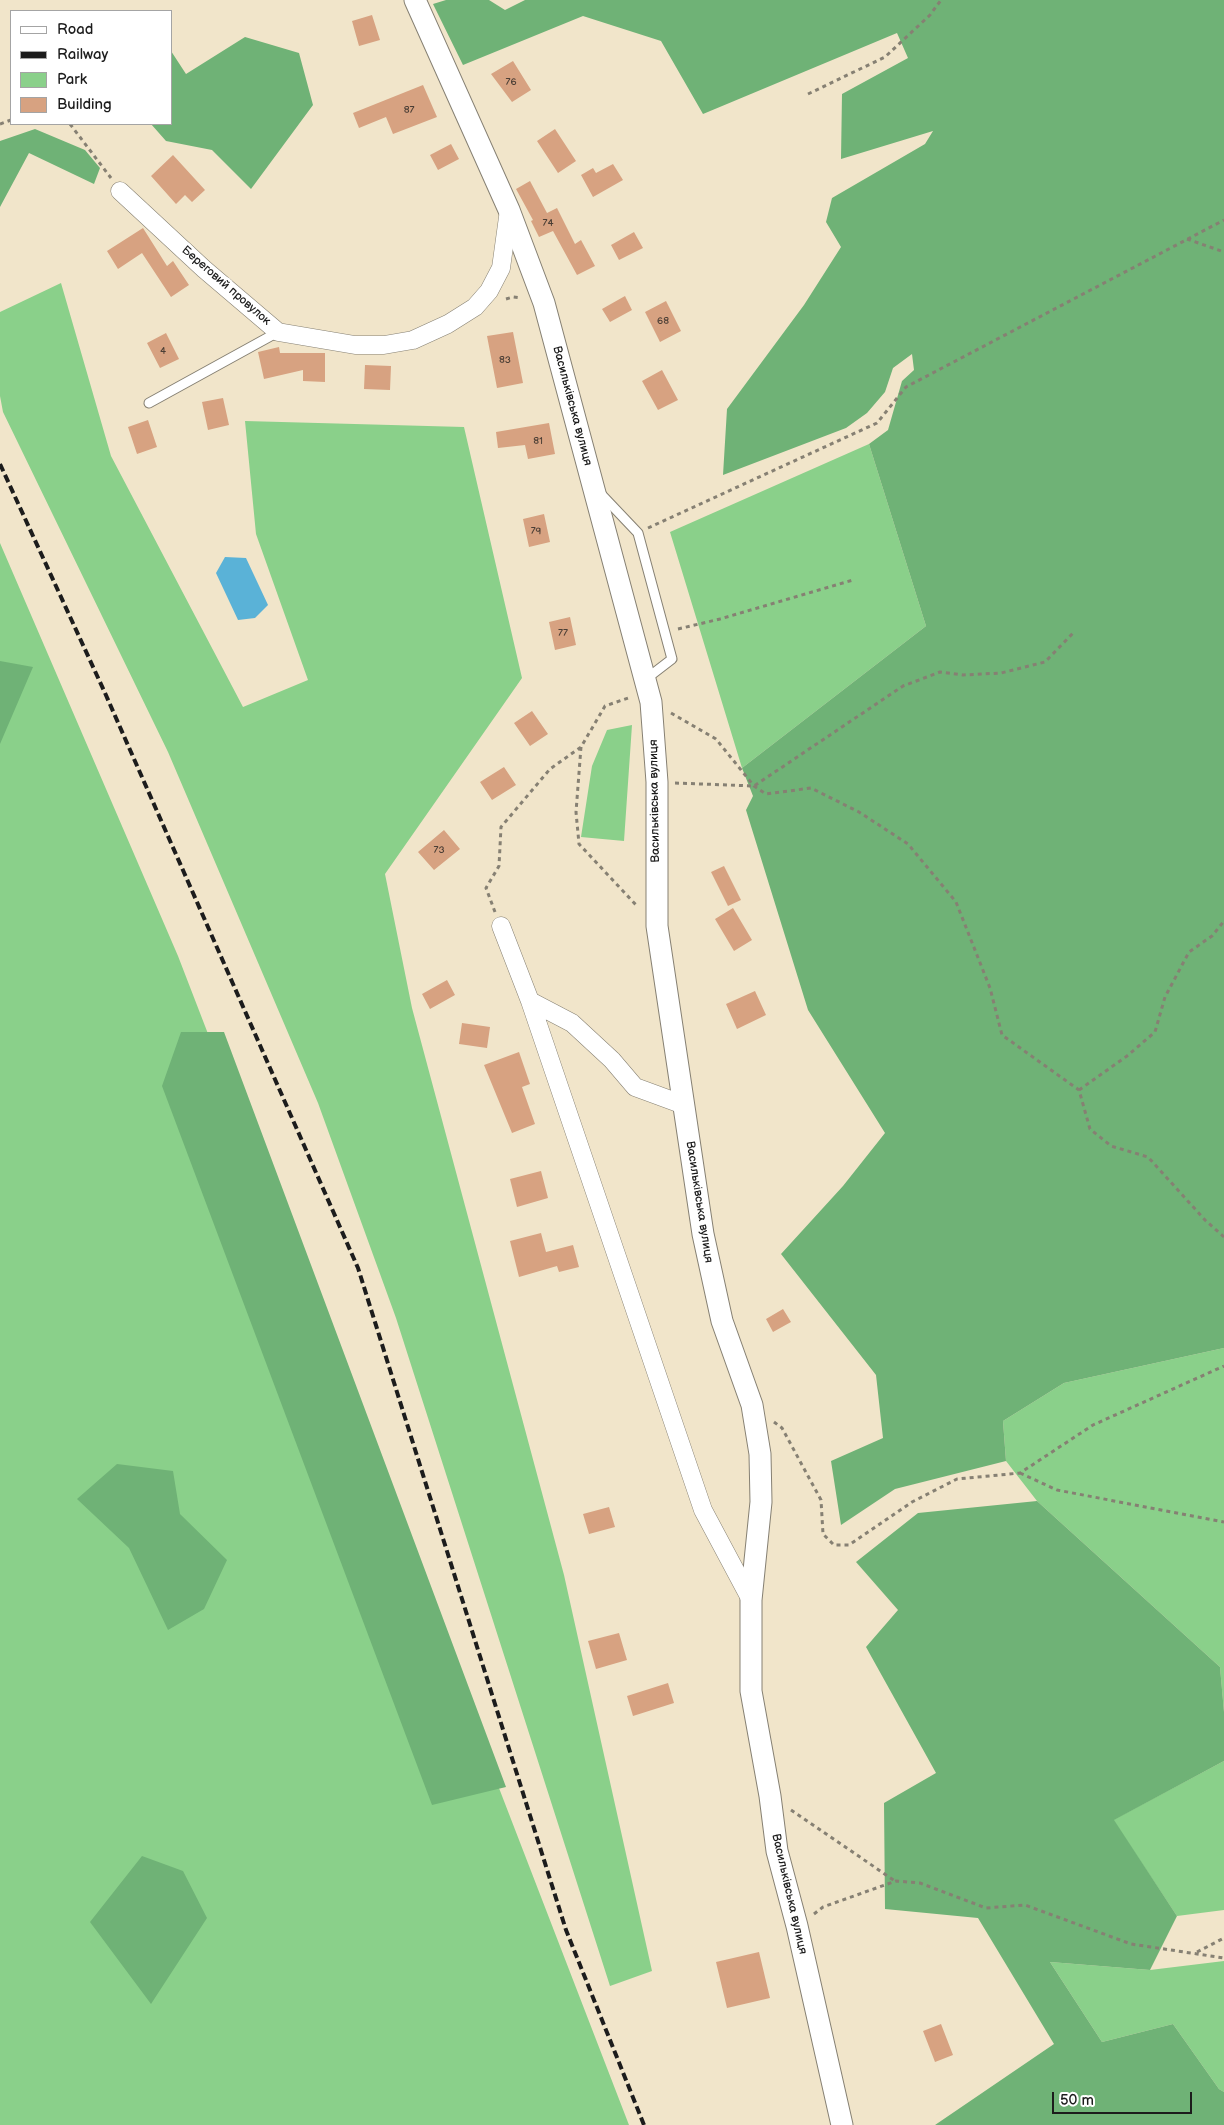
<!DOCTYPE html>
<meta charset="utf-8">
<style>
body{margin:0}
#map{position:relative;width:1224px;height:2125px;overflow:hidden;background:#f1e5ca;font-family:"Balsamiq Sans",sans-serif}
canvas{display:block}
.legend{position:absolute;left:10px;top:10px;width:162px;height:115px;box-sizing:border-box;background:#fff;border:1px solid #a4a4a4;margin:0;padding:6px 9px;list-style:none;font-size:15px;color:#1c1c1c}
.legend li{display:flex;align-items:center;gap:10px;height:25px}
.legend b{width:25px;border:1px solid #a4a4a4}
.scale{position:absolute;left:1052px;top:2092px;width:140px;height:22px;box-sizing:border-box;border:2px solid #1c1c1c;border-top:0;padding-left:6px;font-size:15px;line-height:18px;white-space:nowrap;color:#1c1c1c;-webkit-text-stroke:4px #fff;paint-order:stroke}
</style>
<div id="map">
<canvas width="1224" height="2125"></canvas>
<ul class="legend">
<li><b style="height:6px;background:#fff"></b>Road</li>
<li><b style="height:6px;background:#1c1c1c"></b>Railway</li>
<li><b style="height:14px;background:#8ad08a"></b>Park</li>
<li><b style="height:14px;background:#d7a281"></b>Building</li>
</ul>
<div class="scale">50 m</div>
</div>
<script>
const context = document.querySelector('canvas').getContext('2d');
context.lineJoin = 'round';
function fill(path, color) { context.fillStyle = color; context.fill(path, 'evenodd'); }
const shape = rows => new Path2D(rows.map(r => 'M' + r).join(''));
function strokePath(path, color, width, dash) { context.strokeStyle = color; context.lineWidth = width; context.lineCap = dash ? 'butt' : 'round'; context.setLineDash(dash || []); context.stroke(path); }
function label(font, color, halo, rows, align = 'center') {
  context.font = font + ' "Balsamiq Sans",sans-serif'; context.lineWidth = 5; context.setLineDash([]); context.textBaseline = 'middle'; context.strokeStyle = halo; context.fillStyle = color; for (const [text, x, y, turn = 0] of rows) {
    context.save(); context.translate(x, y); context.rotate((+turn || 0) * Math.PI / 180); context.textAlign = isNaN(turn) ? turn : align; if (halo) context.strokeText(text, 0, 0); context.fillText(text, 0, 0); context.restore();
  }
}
fill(shape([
 [61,283,111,456,243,707,308,680,256,534,245,421,464,427,522,678,385,874,412,1008,564,1575,652,1971,610,1986,396,1318,318,1103,168,752,3,412,0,396,0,312],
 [869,444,926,626,742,768,670,532],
 [0,543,178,956,629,2125,0,2125],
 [632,725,624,841,581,837,592,766,607,730],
 [1224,1348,1224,1712,1220,1667,1037,1501,1006,1461,1003,1421,1064,1383],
 [1224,1761,1224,1910,1177,1916,1113,1820],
 [1224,1961,1224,2092,1219,2089,1173,2024,1102,2042,1050,1962,1150,1970]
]), '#8ad08a');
fill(shape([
 [446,0,489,0,505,10,525,0,1224,0,1224,1348,1064,1383,1003,1421,1006,1461,895,1489,841,1525,831,1461,883,1438,876,1375,781,1254,843,1186,885,1133,808,1010,746,810,753,796,742,768,926,626,869,444,888,430,902,381,914,370,912,354,893,368,885,392,867,413,846,428,723,475,727,409,804,305,841,247,826,222,832,198,925,144,933,131,841,159,842,94,908,58,897,33,703,114,661,41,583,16,463,65,433,4],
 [245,37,299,53,313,105,251,189,212,150,166,141,151,124,171,124,171,51,186,74],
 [35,129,85,150,100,168,94,184,29,153,0,207,0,141],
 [0,661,33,667,0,744],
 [181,1032,224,1032,506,1787,432,1805,162,1086],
 [117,1464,173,1471,180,1514,227,1560,204,1609,168,1630,129,1548,77,1499],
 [1037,1501,1220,1667,1224,1712,1224,1761,1114,1820,1177,1916,1150,1970,1050,1962,1102,2042,1173,2024,1219,2089,1224,2092,1224,2125,935,2125,1054,2044,978,1918,885,1909,884,1803,936,1773,866,1647,898,1610,856,1562,918,1513],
 [142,1856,183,1871,207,1918,151,2004,90,1922]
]), '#6fb276');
fill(shape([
 [225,557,246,558,268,605,255,618,238,620,216,573]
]), '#5ab2d7');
fill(shape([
 [372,15,380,40,359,46,352,21],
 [513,61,531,90,512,102,491,74],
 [423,85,437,117,393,134,386,117,359,128,353,113],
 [555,129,576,161,558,173,537,141],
 [451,144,459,159,438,170,430,155],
 [173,155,205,190,192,202,185,195,176,204,151,176],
 [613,164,623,180,593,197,581,175,593,168,596,173],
 [530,181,547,213,557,208,575,244,581,240,595,266,577,275,553,231,539,237,531,221,533,220,516,189],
 [143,228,167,266,173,261,189,285,171,297,142,253,118,269,107,251],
 [634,232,643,248,619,260,611,245],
 [625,296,632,310,610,322,602,309],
 [666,301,681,331,660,342,645,312],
 [513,332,523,383,497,388,487,336],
 [166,333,179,359,160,368,147,343],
 [279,347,280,353,325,353,325,382,303,381,303,370,264,379,258,352],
 [365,365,391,366,390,390,364,389],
 [662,370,678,400,658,410,642,381],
 [223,398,229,425,208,430,202,402],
 [148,420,157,447,137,454,128,427],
 [549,423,555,454,528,459,525,445,498,448,496,432],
 [544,514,550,542,529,547,523,519],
 [570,617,576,645,555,650,549,622],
 [532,711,548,734,530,746,514,723],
 [504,767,516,785,492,800,480,782],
 [444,830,460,849,434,870,418,852],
 [724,866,741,900,728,906,711,872],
 [733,908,752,940,734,951,715,919],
 [447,980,455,995,430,1009,422,994],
 [755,991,766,1015,737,1029,726,1004],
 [462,1023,490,1027,487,1048,459,1044],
 [519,1052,530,1084,522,1087,535,1124,512,1133,484,1065],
 [541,1171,548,1198,517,1207,510,1179],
 [541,1233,546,1252,573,1245,579,1267,559,1272,557,1266,519,1277,510,1241],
 [783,1309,791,1322,773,1332,766,1319],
 [609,1507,615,1527,589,1534,583,1514],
 [619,1633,627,1660,596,1669,588,1641],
 [668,1683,674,1703,633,1716,627,1696],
 [759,1952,770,1998,727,2008,716,1962],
 [941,2024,953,2055,935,2062,923,2031]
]), '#d7a281');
const service = shape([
 [149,403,278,332],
 [600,493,638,533,672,659,646,679]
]);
const minor = shape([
 [120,191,204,269,278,332,355,345,384,345,413,340,448,324,475,307,489,291,501,268,509,210],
 [501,926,530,1001,703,1510,751,1600],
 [530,1001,572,1023,612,1060,635,1087,684,1105]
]);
const tertiary = shape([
 [415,0,509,210,544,303,651,702,657,782,657,926,703,1234,722,1321,752,1405,760,1454,761,1502,751,1600,751,1691,770,1796,777,1851,797,1926,842,2125]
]);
strokePath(service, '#868073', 11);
strokePath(minor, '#868073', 19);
strokePath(tertiary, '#868073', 23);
strokePath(shape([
 [808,94,885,57,930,15,941,0],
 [0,124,11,120],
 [70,124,111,178],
 [1187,239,1224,252],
 [506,299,513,297,521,298],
 [648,528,877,423,906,387,1224,220],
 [678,629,720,619,853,580],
 [671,713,716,739,754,786,766,794,811,788,859,812,908,844,956,902,990,988,1002,1035,1079,1090,1090,1129,1111,1146,1148,1157,1205,1220,1224,1237],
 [581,747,576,812,579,844,637,906],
 [675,783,754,786,903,686,940,672,963,675,1001,673,1045,662,1074,632],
 [495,912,486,888,499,866,501,827,550,769,581,747,605,706,631,697],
 [1079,1090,1127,1056,1155,1032,1165,997,1189,952,1212,936,1224,921],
 [774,1422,782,1428,821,1500,823,1534,834,1545,849,1545,912,1502,957,1479,1020,1473,1093,1425,1224,1366],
 [1020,1473,1057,1490,1224,1522],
 [791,1810,895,1881],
 [814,1914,823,1907,896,1881,920,1883,986,1908,1025,1905,1131,1944,1224,1958],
 [1197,1952,1224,1938]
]), '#868073', 3, [4, 4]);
strokePath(service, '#fff', 9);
strokePath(minor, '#fff', 18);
strokePath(tertiary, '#fff', 21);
strokePath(shape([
 [0,464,105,693,358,1268,566,1930,644,2125]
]), '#1c1c1c', 4, [8, 4]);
label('10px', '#4b3e35', null, [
 ["76",511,82],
 ["87",409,110],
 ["74",548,223],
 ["68",663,321],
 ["4",163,351],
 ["83",505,360],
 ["81",538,441],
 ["79",536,531],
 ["77",563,633],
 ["73",439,850]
]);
label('12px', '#1c1c1c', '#fff', [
 ["Береговий провулок",226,286,41],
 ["Васильківська вулиця",572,406,75],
 ["Васильківська вулиця",655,801,-91],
 ["Васильківська вулиця",699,1202,81],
 ["Васильківська вулиця",789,1894,77]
]);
</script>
